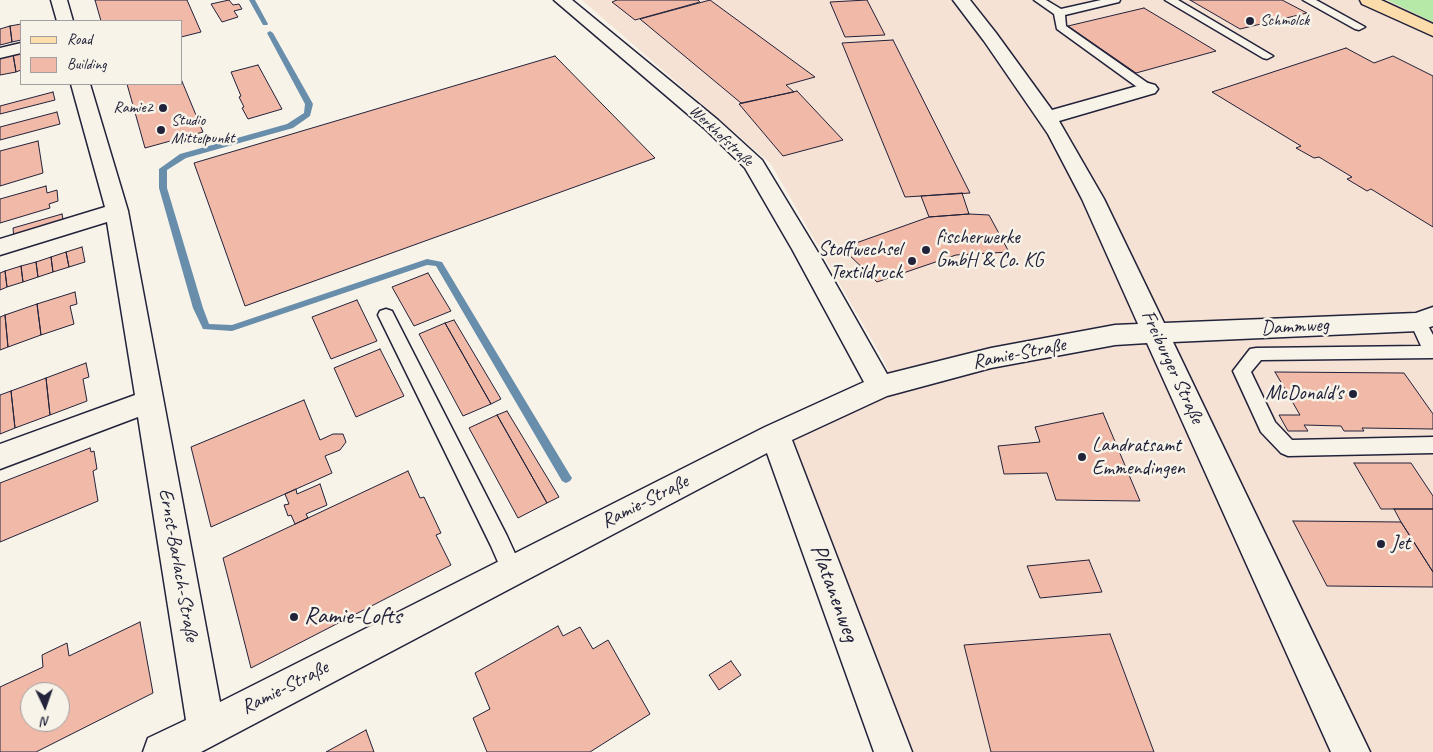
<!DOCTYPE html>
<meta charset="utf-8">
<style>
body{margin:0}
#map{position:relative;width:1433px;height:752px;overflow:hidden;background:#f7f3e8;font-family:Caveat,sans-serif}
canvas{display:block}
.legend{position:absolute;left:20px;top:20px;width:162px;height:65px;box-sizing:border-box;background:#f7f3e8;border:1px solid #a29fa3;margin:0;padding:6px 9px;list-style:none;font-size:15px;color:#22223b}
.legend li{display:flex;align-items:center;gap:10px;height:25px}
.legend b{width:25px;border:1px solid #a29fa3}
.north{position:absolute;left:20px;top:682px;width:50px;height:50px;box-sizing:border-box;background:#f7f3e8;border:1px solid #a29fa3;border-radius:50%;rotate:177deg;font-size:14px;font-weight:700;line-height:20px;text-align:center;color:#22223b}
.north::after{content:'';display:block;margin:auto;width:18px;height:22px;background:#22223b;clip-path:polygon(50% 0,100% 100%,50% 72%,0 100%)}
</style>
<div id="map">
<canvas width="1433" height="752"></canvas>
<ul class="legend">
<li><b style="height:6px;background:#fddcac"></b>Road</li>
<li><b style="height:14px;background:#f1b9a7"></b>Building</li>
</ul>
<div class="north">N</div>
</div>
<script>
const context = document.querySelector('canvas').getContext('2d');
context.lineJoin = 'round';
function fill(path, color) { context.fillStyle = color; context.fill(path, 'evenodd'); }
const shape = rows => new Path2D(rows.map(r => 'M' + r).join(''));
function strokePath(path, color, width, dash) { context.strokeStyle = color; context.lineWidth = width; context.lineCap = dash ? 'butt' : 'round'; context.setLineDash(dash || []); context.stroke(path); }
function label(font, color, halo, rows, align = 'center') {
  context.font = font + ' Caveat,sans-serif'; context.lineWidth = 5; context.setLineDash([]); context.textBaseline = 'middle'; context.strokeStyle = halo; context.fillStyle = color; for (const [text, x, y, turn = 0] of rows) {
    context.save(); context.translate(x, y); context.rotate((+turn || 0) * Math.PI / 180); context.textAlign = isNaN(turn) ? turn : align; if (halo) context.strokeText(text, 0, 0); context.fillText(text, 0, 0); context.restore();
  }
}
fill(shape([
 [582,0,1387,0,1433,22,1433,752,893,752,775,435,893,383,883,359,771,164]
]), '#f5e2d4');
fill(shape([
 [1387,0,1433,0,1433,22]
]), '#b6e8a8');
fill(shape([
 [249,0,255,0,268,24,267,25,263,25,249,0],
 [270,31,273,33,313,104,310,116,293,128,186,158,167,170,167,188,203,308,209,324,232,325,427,259,442,262,570,475,572,478,570,481,566,483,562,481,436,266,427,265,232,331,203,329,193,308,159,188,159,169,180,154,287,124,304,113,305,104,267,33,270,31]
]), '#688eac');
const building = shape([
 [95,0,187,0,201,32,181,37,181,21,101,21,95,0],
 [229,0,233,5,239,4,242,9,234,11,238,17,222,22,211,4,229,0],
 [617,0,698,0,700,2,635,20,612,2,617,0],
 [710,0,815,77,786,85,794,92,741,103,640,19,710,0],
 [867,0,885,35,845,37,830,2,867,0],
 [1190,0,1282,0,1307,13,1240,29,1190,0],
 [1144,8,1216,51,1136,73,1068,26,1144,8],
 [21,24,21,40,12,42,10,26,21,24],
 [10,26,12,42,0,45,0,29,10,26],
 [893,40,970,193,905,197,842,43,893,40],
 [1346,48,1374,63,1393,56,1433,76,1433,227,1371,189,1367,191,1347,179,1352,177,1319,157,1314,158,1296,148,1301,146,1212,92,1346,48],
 [21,53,21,70,16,72,13,54,21,53],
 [13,54,16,72,0,75,0,57,13,54],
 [555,56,655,158,245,306,194,163,555,56],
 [258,65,282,109,248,119,242,108,244,107,239,97,241,96,231,72,258,65],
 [181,79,203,132,145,148,127,84,181,84,181,79],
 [797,91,843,140,783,156,739,104,797,91],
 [53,92,55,100,0,114,0,106,53,92],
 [57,112,60,124,0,140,0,127,57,112],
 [38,141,43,173,0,186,0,151,38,141],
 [46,186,47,193,57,190,58,201,49,204,50,208,0,223,0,199,46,186],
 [962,193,969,214,929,217,921,196,962,193],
 [62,214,64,224,14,239,13,228,62,214],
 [969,214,989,215,1009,252,956,255,877,282,842,248,929,217,969,214],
 [82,247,85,262,69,267,66,252,82,247],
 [66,252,69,267,53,272,51,257,66,252],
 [51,257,53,272,38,277,36,262,51,257],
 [36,262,38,277,23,282,21,266,36,262],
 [21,266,23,282,7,287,5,271,21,266],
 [5,271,7,287,0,290,0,273,5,271],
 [428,273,451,311,414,326,392,287,428,273],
 [75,292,77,304,70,306,74,324,41,335,37,304,75,292],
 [357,300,377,341,331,359,312,317,357,300],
 [37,304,41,335,8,347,5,315,37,304],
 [5,315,8,347,0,350,0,317,5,315],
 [454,320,501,399,491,404,445,323,454,320],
 [445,323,491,404,463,416,419,334,445,323],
 [380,349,404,396,356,417,334,368,380,349],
 [86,363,89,377,83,379,87,401,50,415,46,378,86,363],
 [1275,372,1404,373,1433,414,1433,429,1362,428,1364,431,1344,431,1341,426,1304,425,1308,431,1288,431,1279,415,1300,415,1275,372],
 [46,378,50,415,15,428,11,391,46,378],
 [11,391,15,428,0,434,0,395,11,391],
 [304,400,320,440,333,434,343,434,346,442,340,450,325,456,332,473,211,527,191,447,304,400],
 [507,411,559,497,547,503,497,415,507,411],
 [1103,413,1140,501,1056,500,1047,473,1004,474,998,446,1040,442,1035,427,1103,413],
 [497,415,547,503,518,518,469,428,497,415],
 [90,448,91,452,94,451,97,469,93,471,98,501,0,542,0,483,90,448],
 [1354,463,1411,463,1433,496,1433,509,1381,509,1354,463],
 [408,471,420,498,424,497,441,533,436,535,451,565,251,668,223,558,408,471],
 [320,484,327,505,306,514,308,518,295,524,291,515,288,516,284,505,289,504,285,494,296,489,297,494,320,484],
 [1394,509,1433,509,1433,572,1401,522,1394,509],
 [1293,521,1401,522,1433,572,1433,587,1327,586,1293,521],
 [1089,560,1102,592,1040,598,1027,566,1089,560],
 [140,622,153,693,36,752,0,752,0,687,43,667,42,655,67,643,69,656,140,622],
 [30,692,60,692,60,722,30,722,30,692],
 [558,626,563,636,580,627,593,649,608,640,650,714,590,752,487,752,473,718,490,709,475,673,558,626],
 [1110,634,1154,752,991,752,964,645,1110,634],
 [731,661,741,675,719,690,709,675,731,661],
 [366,730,374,752,326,752,366,730]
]);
fill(building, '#f1b9a7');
strokePath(building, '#22223b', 1);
const lane = shape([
 [1034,0,1046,0,1061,9,1101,0,1120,0,1119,2,1065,15,1066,26,1152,86,1154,89,1152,92,1144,92,1057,29,1054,14,1034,0],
 [1165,0,1178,0,1273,56,1267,59,1263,58,1165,0],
 [1303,0,1316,0,1365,27,1359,30,1355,29,1303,0],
 [386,309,392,311,394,315,507,536,523,571,519,578,512,581,505,578,491,546,378,315,380,311,386,309],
 [1418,316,1424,318,1433,335,1433,358,1261,360,1251,372,1275,422,1292,440,1433,437,1433,453,1288,456,1281,453,1261,432,1233,371,1250,349,1256,348,1421,346,1410,322,1412,318,1418,316]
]);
const street = shape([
 [51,0,67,0,73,21,57,21,51,0],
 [554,0,572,0,718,120,762,160,816,249,887,374,991,348,1115,325,1138,324,1082,199,1048,134,984,41,953,0,970,0,996,33,1052,110,1148,83,1155,85,1158,89,1155,93,1059,121,1104,199,1164,323,1416,313,1433,307,1433,326,1418,331,1173,342,1370,752,1331,752,1147,343,1115,345,991,368,887,396,792,440,912,752,874,752,767,453,201,752,143,752,148,738,186,720,138,417,0,469,0,444,135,395,107,222,0,255,0,239,105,207,71,84,90,84,128,211,220,702,765,427,864,382,792,249,745,168,704,128,554,0],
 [21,43,21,53,0,58,0,48,21,43]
]);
const primary = shape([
 [1360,0,1381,0,1433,24,1433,36,1362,4,1360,0]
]);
strokePath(lane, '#22223b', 3);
strokePath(street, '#22223b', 3);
strokePath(primary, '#22223b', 3);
fill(lane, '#f7f3e8');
fill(street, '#f7f3e8');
fill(primary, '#fddcac');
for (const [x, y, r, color] of [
 [1250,21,5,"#22223b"],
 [163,108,5,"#22223b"],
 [161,130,5,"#22223b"],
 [926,250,5,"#22223b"],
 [912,261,5,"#22223b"],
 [1353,394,5,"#22223b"],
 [1082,457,5,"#22223b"],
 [1381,544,5,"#22223b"],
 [294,617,5,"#22223b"]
]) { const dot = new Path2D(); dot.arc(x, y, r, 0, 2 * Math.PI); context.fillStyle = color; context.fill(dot); strokePath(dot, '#f7f3e8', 2); }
label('16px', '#22223b', '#f7f3e8', [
 ["Schmolck",1260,21],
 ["Ramie2",153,108,"right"],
 ["Studio",171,121],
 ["Mittelpunkt",171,139]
], 'left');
label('16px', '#22223b', '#f7f3e8', [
 ["Werkhofstraße",721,136,43]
]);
label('20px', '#22223b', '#f7f3e8', [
 ["fischerwerke",936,238],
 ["GmbH & Co. KG",936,261],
 ["Stoffwechsel",902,250,"right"],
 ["Textildruck",902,273,"right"],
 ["McDonald's",1343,394,"right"],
 ["Landratsamt",1092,446],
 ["Emmendingen",1092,469],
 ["Jet",1391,544]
], 'left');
label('20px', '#22223b', '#f7f3e8', [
 ["Dammweg",1295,327,-3],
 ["Ramie-Straße",1019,354,-11],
 ["Freiburger Straße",1172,367,65],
 ["Ramie-Straße",645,502,-27],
 ["Ernst-Barlach-Straße",178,565,80],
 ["Ramie-Straße",285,688,-27]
]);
label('24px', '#22223b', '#f7f3e8', [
 ["Platanenweg",834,593,70]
]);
label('24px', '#22223b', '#f7f3e8', [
 ["Ramie-Lofts",304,617]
], 'left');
</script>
